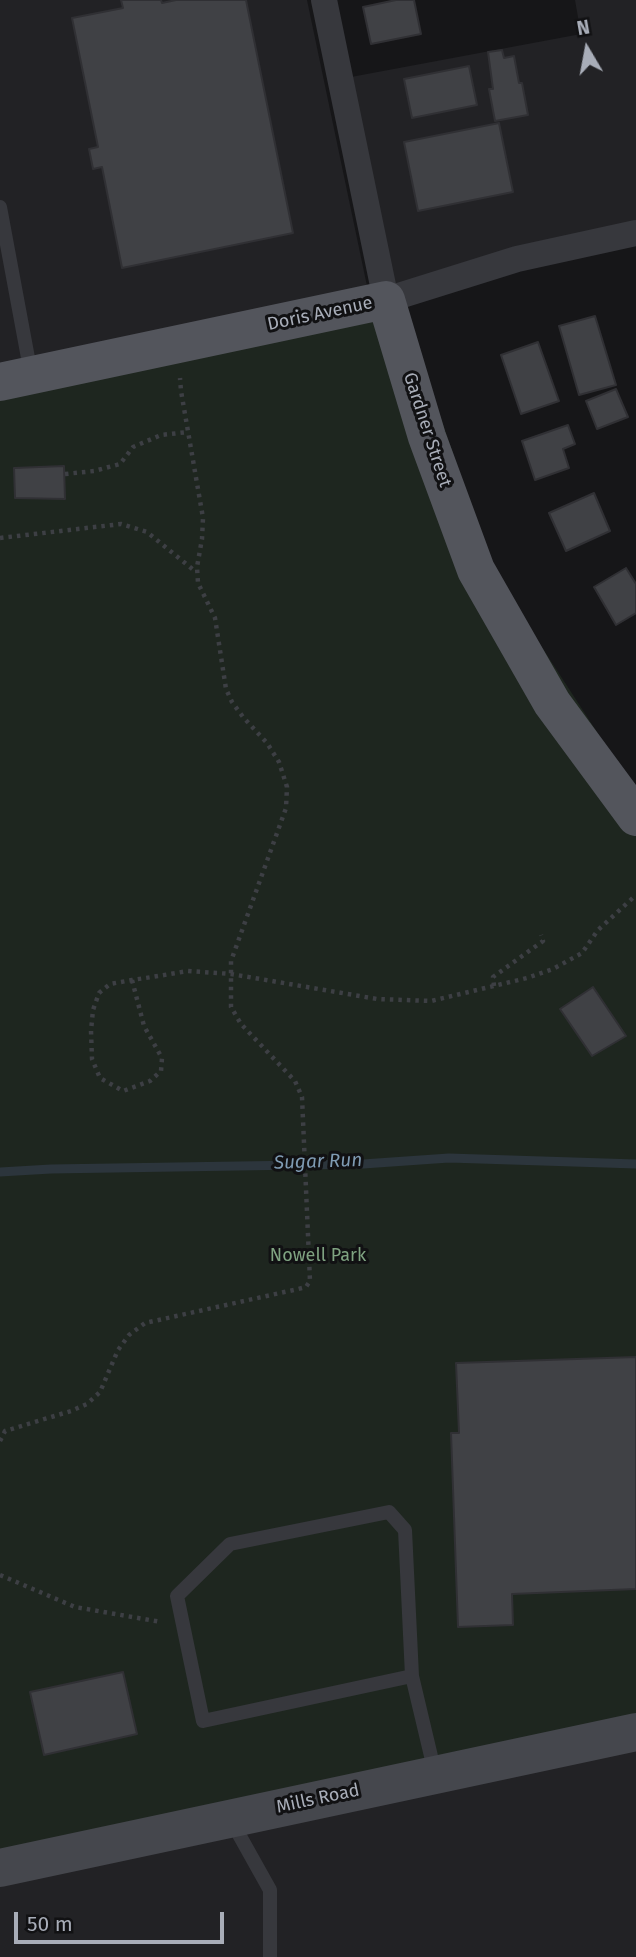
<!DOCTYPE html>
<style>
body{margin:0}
#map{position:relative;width:636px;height:1957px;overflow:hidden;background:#161618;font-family:"Fira Sans",sans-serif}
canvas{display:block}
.north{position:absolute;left:552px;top:14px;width:70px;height:70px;-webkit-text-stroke:5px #111113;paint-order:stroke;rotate:350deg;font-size:19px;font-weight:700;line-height:28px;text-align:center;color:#a8adb8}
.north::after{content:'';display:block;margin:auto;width:24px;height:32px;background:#a8adb8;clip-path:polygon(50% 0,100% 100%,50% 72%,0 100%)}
.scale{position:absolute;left:14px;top:1912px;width:210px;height:32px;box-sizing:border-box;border:4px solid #a8adb8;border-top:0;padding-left:9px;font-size:21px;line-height:24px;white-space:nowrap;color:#a8adb8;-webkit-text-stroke:5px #111113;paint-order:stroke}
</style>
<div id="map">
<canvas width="636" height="1957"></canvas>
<div class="north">N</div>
<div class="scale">50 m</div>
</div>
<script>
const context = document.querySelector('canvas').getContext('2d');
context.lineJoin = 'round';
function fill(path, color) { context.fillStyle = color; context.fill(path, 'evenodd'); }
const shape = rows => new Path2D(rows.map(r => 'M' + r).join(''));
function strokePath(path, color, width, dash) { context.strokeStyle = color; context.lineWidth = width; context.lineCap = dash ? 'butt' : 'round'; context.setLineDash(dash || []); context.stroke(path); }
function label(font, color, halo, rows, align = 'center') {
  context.font = font + ' "Fira Sans",sans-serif'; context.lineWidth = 6; context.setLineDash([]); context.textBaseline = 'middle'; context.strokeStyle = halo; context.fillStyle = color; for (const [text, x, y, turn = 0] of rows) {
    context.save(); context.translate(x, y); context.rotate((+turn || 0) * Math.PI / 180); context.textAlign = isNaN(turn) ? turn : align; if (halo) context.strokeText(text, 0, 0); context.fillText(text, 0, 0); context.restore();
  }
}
fill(shape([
 [0,0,307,0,367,286,0,365],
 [575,0,636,0,636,225,394,289,351,77,581,34],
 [636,1744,636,1957,0,1957,0,1884]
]), '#222225');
fill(shape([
 [404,311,495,575,636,792,636,1719,0,1854,0,396]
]), '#1e261f');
strokePath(shape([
 [0,1172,51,1169,363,1164,449,1158,636,1164]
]), '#2c353c', 9);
const building = shape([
 [121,0,161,0,162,3,176,0,246,0,293,233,122,268,102,167,93,169,89,149,98,147,72,18,123,8,121,0],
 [396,0,414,0,421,34,371,44,363,7,396,0],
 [502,50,504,58,514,56,519,83,522,83,528,115,495,121,489,89,493,89,488,52,502,50],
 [469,66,477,105,412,118,404,79,469,66],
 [499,123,513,192,418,211,404,142,499,123],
 [595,316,616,385,579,395,559,326,595,316],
 [538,342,559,401,521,414,501,355,538,342],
 [616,389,628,417,597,429,586,401,616,389],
 [568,425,575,444,563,449,569,468,535,480,522,441,568,425],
 [64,466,65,499,15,498,14,468,64,466],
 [594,493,610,531,566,551,549,513,594,493],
 [626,568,636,584,636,613,616,625,594,587,626,568],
 [593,987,626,1036,592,1056,560,1009,593,987],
 [636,1357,636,1589,512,1594,513,1625,458,1627,451,1433,459,1433,456,1363,636,1357],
 [123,1672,137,1734,44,1755,30,1692,123,1672]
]);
fill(building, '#404145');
strokePath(building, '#303034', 2);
strokePath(shape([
 [65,474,94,471,120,464,133,447,161,435,188,432],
 [0,538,121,524,147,532,196,572],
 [132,980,144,1026,162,1058,161,1071,150,1081,123,1091,100,1078,92,1059,91,1031,93,1010,99,993,110,984,132,980,152,977,188,971,231,974,377,999,431,1001,527,978,553,969,582,953,598,930,636,895],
 [494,986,493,977,543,941,541,935],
 [0,1441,5,1431,71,1411,87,1404,100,1392,118,1350,129,1335,145,1323,298,1289,306,1287,310,1281,302,1097,295,1081,241,1024,231,1007,231,961,286,808,287,787,279,762,267,743,243,717,232,702,226,689,215,618,198,583,197,567,202,539,203,518,181,391,180,378],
 [0,1575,75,1607,161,1622]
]), '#3d3f44', 4.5, [3.5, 5]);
strokePath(shape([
 [0,207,31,374],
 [412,1676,203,1721,177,1596,230,1544,389,1512,405,1530,412,1676,435,1773],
 [232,1822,270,1890,270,1957]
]), '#37383d', 14);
strokePath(shape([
 [324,0,386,300,517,259,636,233]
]), '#37383d', 26);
strokePath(shape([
 [0,1868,636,1732]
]), '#45474d', 38);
strokePath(shape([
 [0,382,386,300,427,437,476,570,552,703,636,817]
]), '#53555c', 38);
label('18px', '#a8adb8', '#111113', [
 ["Doris Avenue",320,314,-12],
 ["Gardner Street",427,430,72],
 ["Mills Road",318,1799,-12]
]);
label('18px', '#7fa381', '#111113', [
 ["Nowell Park",318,1256]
]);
label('italic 19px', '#7f9bb3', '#111113', [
 ["Sugar Run",318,1162,-2]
]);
</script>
